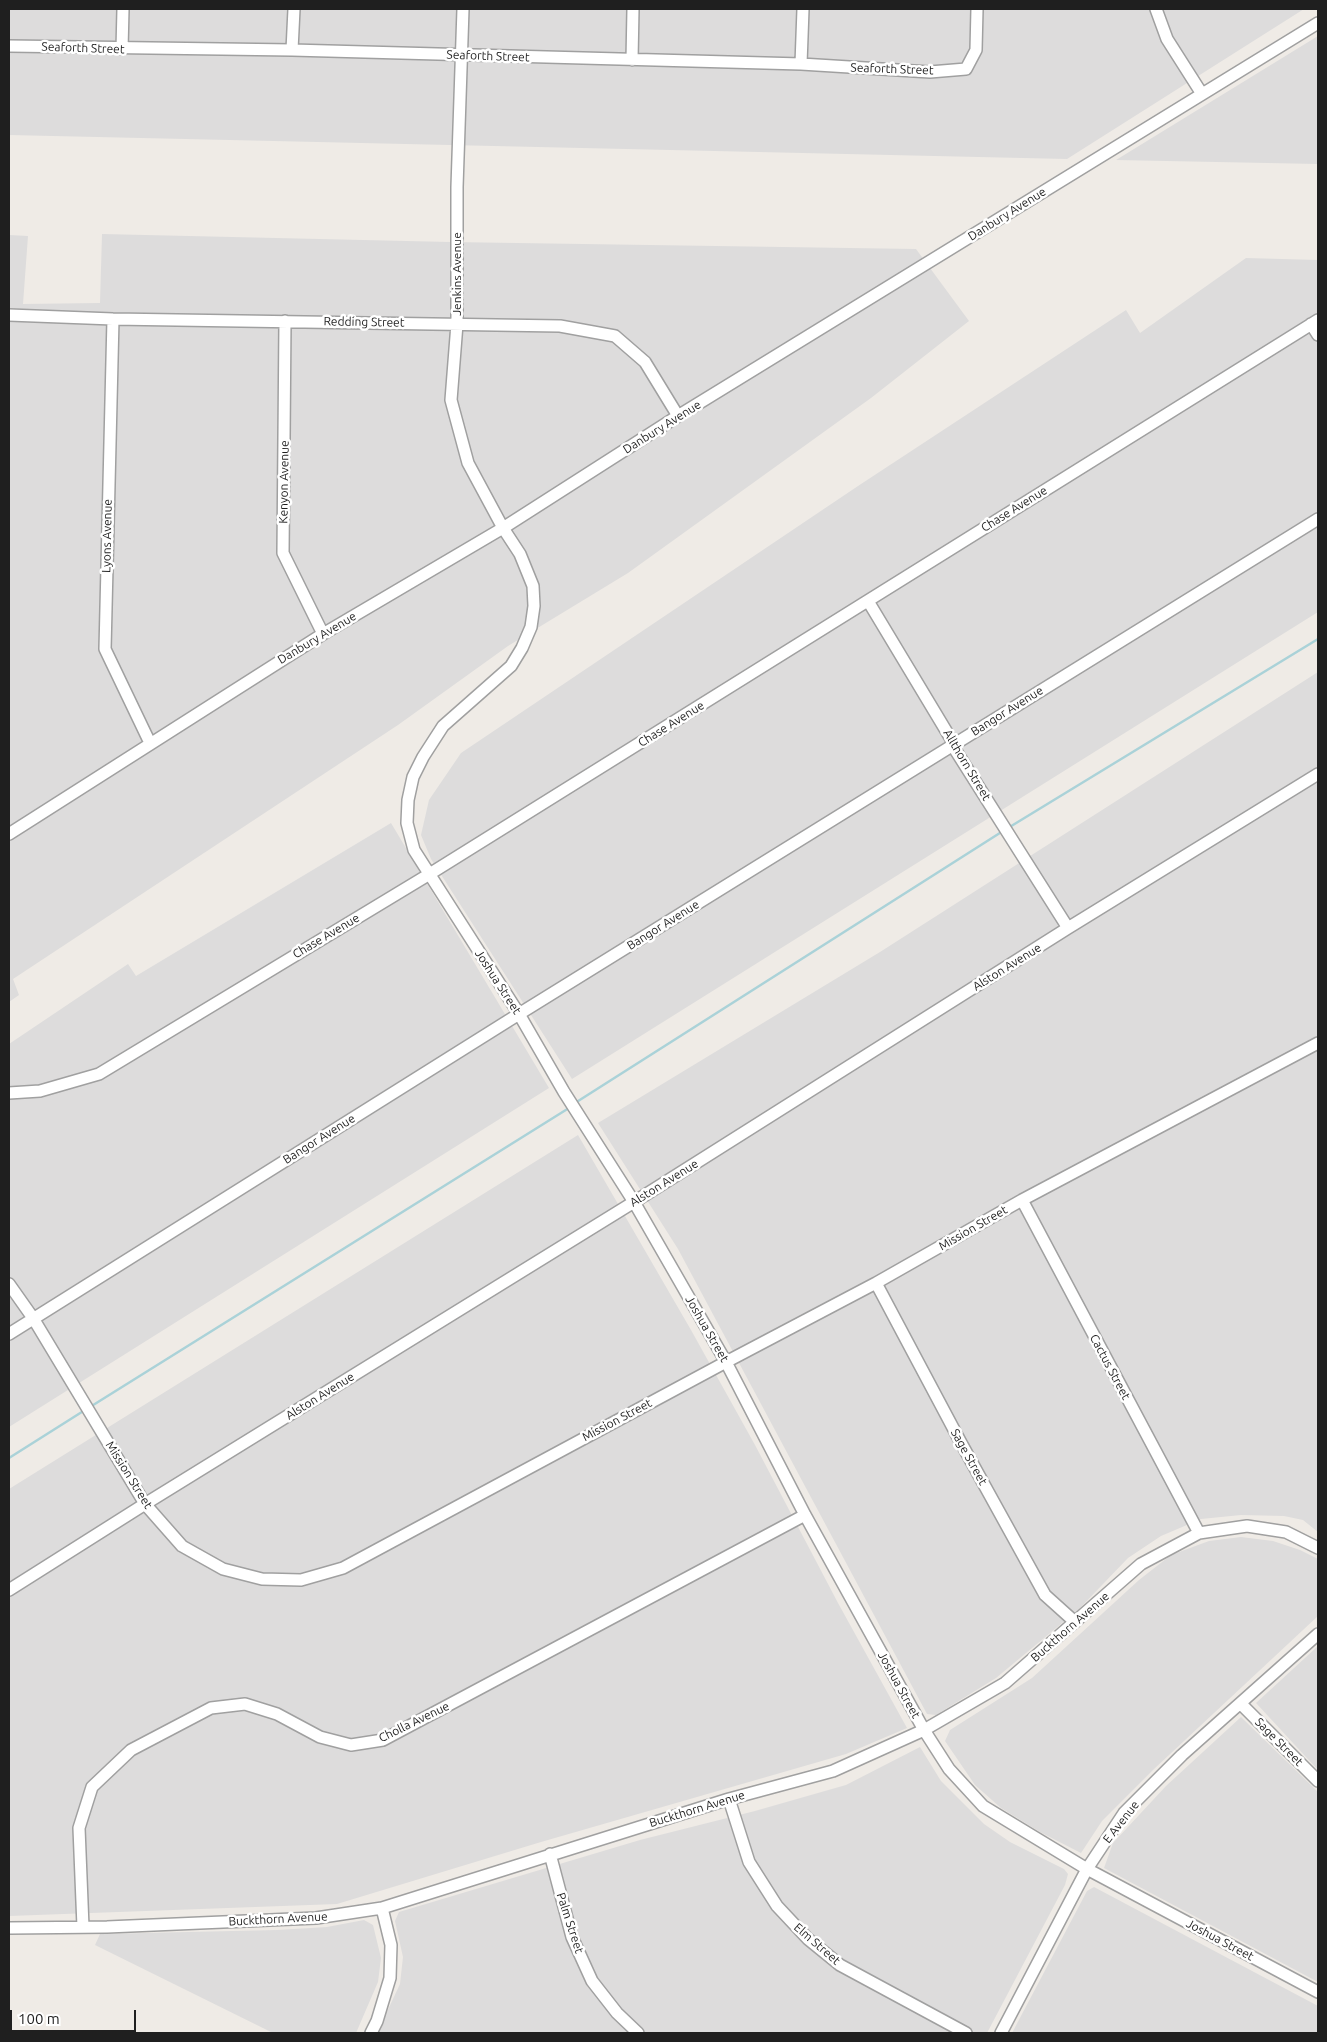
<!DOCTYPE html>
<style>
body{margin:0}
#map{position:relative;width:1327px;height:2042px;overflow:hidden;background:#efebe6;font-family:Ubuntu,sans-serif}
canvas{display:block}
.frame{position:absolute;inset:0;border:10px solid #1f1f1f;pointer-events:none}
.scale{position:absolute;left:10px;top:2010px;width:126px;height:22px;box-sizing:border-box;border:2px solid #1f1f1f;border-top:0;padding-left:6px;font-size:15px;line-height:18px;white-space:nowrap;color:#1f1f1f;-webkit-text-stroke:4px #fff;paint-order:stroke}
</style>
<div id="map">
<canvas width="1327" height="2042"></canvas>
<div class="frame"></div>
<div class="scale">100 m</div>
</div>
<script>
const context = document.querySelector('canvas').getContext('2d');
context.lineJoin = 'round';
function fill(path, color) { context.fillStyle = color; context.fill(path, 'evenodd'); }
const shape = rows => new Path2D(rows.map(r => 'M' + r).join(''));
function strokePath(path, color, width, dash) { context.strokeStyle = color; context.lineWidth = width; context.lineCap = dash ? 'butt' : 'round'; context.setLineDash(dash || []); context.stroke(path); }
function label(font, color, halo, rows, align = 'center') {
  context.font = font + ' Ubuntu,sans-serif'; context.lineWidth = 5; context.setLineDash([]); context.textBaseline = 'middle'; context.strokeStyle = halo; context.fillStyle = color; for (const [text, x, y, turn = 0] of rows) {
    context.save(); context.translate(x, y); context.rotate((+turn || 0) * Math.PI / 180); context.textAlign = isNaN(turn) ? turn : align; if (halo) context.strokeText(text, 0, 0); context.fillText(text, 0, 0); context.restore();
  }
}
fill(shape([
 [9,9,1304,9,1067,159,9,135],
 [1318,36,1318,164,1116,160],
 [102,234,450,242,916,249,969,321,871,398,628,573,508,646,398,725,13,979,19,995,9,1002,9,235,28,236,23,304,100,303],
 [1246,258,1318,260,1318,612,572,1079,431,859,421,835,429,800,461,753,858,486,1126,310,1140,333],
 [1318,672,1318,1532,1303,1520,1284,1516,1241,1515,1201,1519,1161,1536,1128,1558,1079,1609,996,1678,936,1715,927,1714,678,1249,598,1123,880,952],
 [391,823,549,1088,9,1427,9,1044,128,964,136,976],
 [578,1135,691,1330,755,1445,838,1603,907,1728,846,1754,541,1842,337,1904,9,1916,9,1489],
 [1241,1537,1273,1541,1300,1550,1318,1559,1318,1616,1154,1769,1102,1821,1081,1853,1040,1832,1001,1808,975,1785,945,1741,950,1730,1032,1678,1139,1580,1171,1555,1209,1541],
 [1318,1646,1318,1770,1256,1703],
 [1241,1717,1318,1792,1318,1982,1104,1868,1113,1843,1166,1786],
 [920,1747,941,1781,984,1824,1010,1842,1064,1869,1068,1874,1065,1885,987,2033,377,2033,400,1984,403,1957,395,1921,399,1912,640,1840,755,1811,846,1785],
 [1094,1887,1318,2006,1318,2033,1012,2033,1087,1891],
 [364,1920,373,1925,381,1958,378,1982,356,2033,273,2033,95,1945,100,1934,277,1930,327,1927]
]), '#dddcdc');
strokePath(shape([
 [1008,828,1318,639],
 [575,1103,1003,831],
 [90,1407,569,1108],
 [9,1458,85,1410]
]), '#aad2d8', 2.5);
const minor = shape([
 [463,9,457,187,457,324,451,400,468,463,503,528,520,554,533,586,534,606,531,627,522,648,511,666,443,726,423,757,413,777,408,800,407,823,414,850,519,1014,564,1092,634,1202,726,1362,805,1515,924,1730,949,1769,983,1806,1087,1869,1318,1992],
 [1156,9,1167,39,1202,94],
 [9,46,292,50,801,64,930,72,966,69,976,50,977,9],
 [122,49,123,9],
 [292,50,294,9],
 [632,60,633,9],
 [801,64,803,9],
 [9,315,113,319,560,326,615,336,645,362,678,416],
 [113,319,105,649,150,743],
 [285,321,283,553,323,634],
 [1311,324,1318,335],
 [868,601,954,744,956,751,1068,928],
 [9,834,323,634,503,528,678,416,1318,23],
 [9,1093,40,1091,99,1074,428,875,1318,320],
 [1022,1200,1199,1533],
 [876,1283,960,1441,1045,1595,1075,1622],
 [9,1284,33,1318,145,1504,182,1546,223,1569,262,1579,301,1580,343,1568,726,1362,876,1283,1022,1200,1318,1043],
 [9,1334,519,1014,1318,519],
 [9,1590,145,1504,634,1202,1068,928,1318,774],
 [1241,1704,1318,1781],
 [729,1799,749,1862,777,1906,808,1939,840,1965,966,2033],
 [550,1854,572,1937,592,1981,617,2013,638,2033],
 [83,1927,79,1828,92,1787,131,1750,211,1708,245,1704,277,1714,320,1737,351,1745,383,1740,805,1515],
 [9,1928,107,1927,316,1918,382,1908,729,1799,833,1771,924,1730,1005,1683,1141,1564,1199,1533,1247,1526,1286,1532,1318,1548],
 [371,2033,377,2021,390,1978,391,1945,382,1908],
 [1001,2033,1087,1869,1124,1813,1182,1755,1318,1634]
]);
strokePath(minor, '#a0a0a0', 14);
strokePath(minor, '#fff', 11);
label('12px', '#1f1f1f', '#fff', [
 ["Seaforth Street",83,48,2],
 ["Seaforth Street",488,56,2],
 ["Seaforth Street",892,69,2],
 ["Danbury Avenue",1007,214,-32],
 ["Jenkins Avenue",457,274,-90],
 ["Redding Street",364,322,1],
 ["Danbury Avenue",662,427,-32],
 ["Kenyon Avenue",284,482,-89],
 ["Chase Avenue",1014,509,-32],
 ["Lyons Avenue",107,536,-89],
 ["Danbury Avenue",317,638,-31],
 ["Bangor Avenue",1007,711,-32],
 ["Chase Avenue",671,724,-32],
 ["Allthorn Street",967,765,59],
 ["Bangor Avenue",663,925,-32],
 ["Chase Avenue",326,936,-31],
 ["Alston Avenue",1007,967,-32],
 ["Joshua Street",498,982,57],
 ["Bangor Avenue",319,1139,-32],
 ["Alston Avenue",664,1183,-32],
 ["Mission Street",973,1228,-30],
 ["Joshua Street",707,1329,60],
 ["Cactus Street",1110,1367,62],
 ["Alston Avenue",320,1396,-32],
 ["Mission Street",617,1420,-28],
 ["Sage Street",969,1457,61],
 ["Mission Street",129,1475,58],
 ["Buckthorn Avenue",1070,1627,-41],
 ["Joshua Street",899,1685,61],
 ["Cholla Avenue",414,1722,-26],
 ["Sage Street",1279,1742,45],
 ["Buckthorn Avenue",697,1809,-17],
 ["E Avenue",1121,1822,-52],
 ["Buckthorn Avenue",278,1919,-3],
 ["Palm Street",570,1923,72],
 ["Joshua Street",1220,1940,28],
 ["Elm Street",817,1944,41]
]);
</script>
